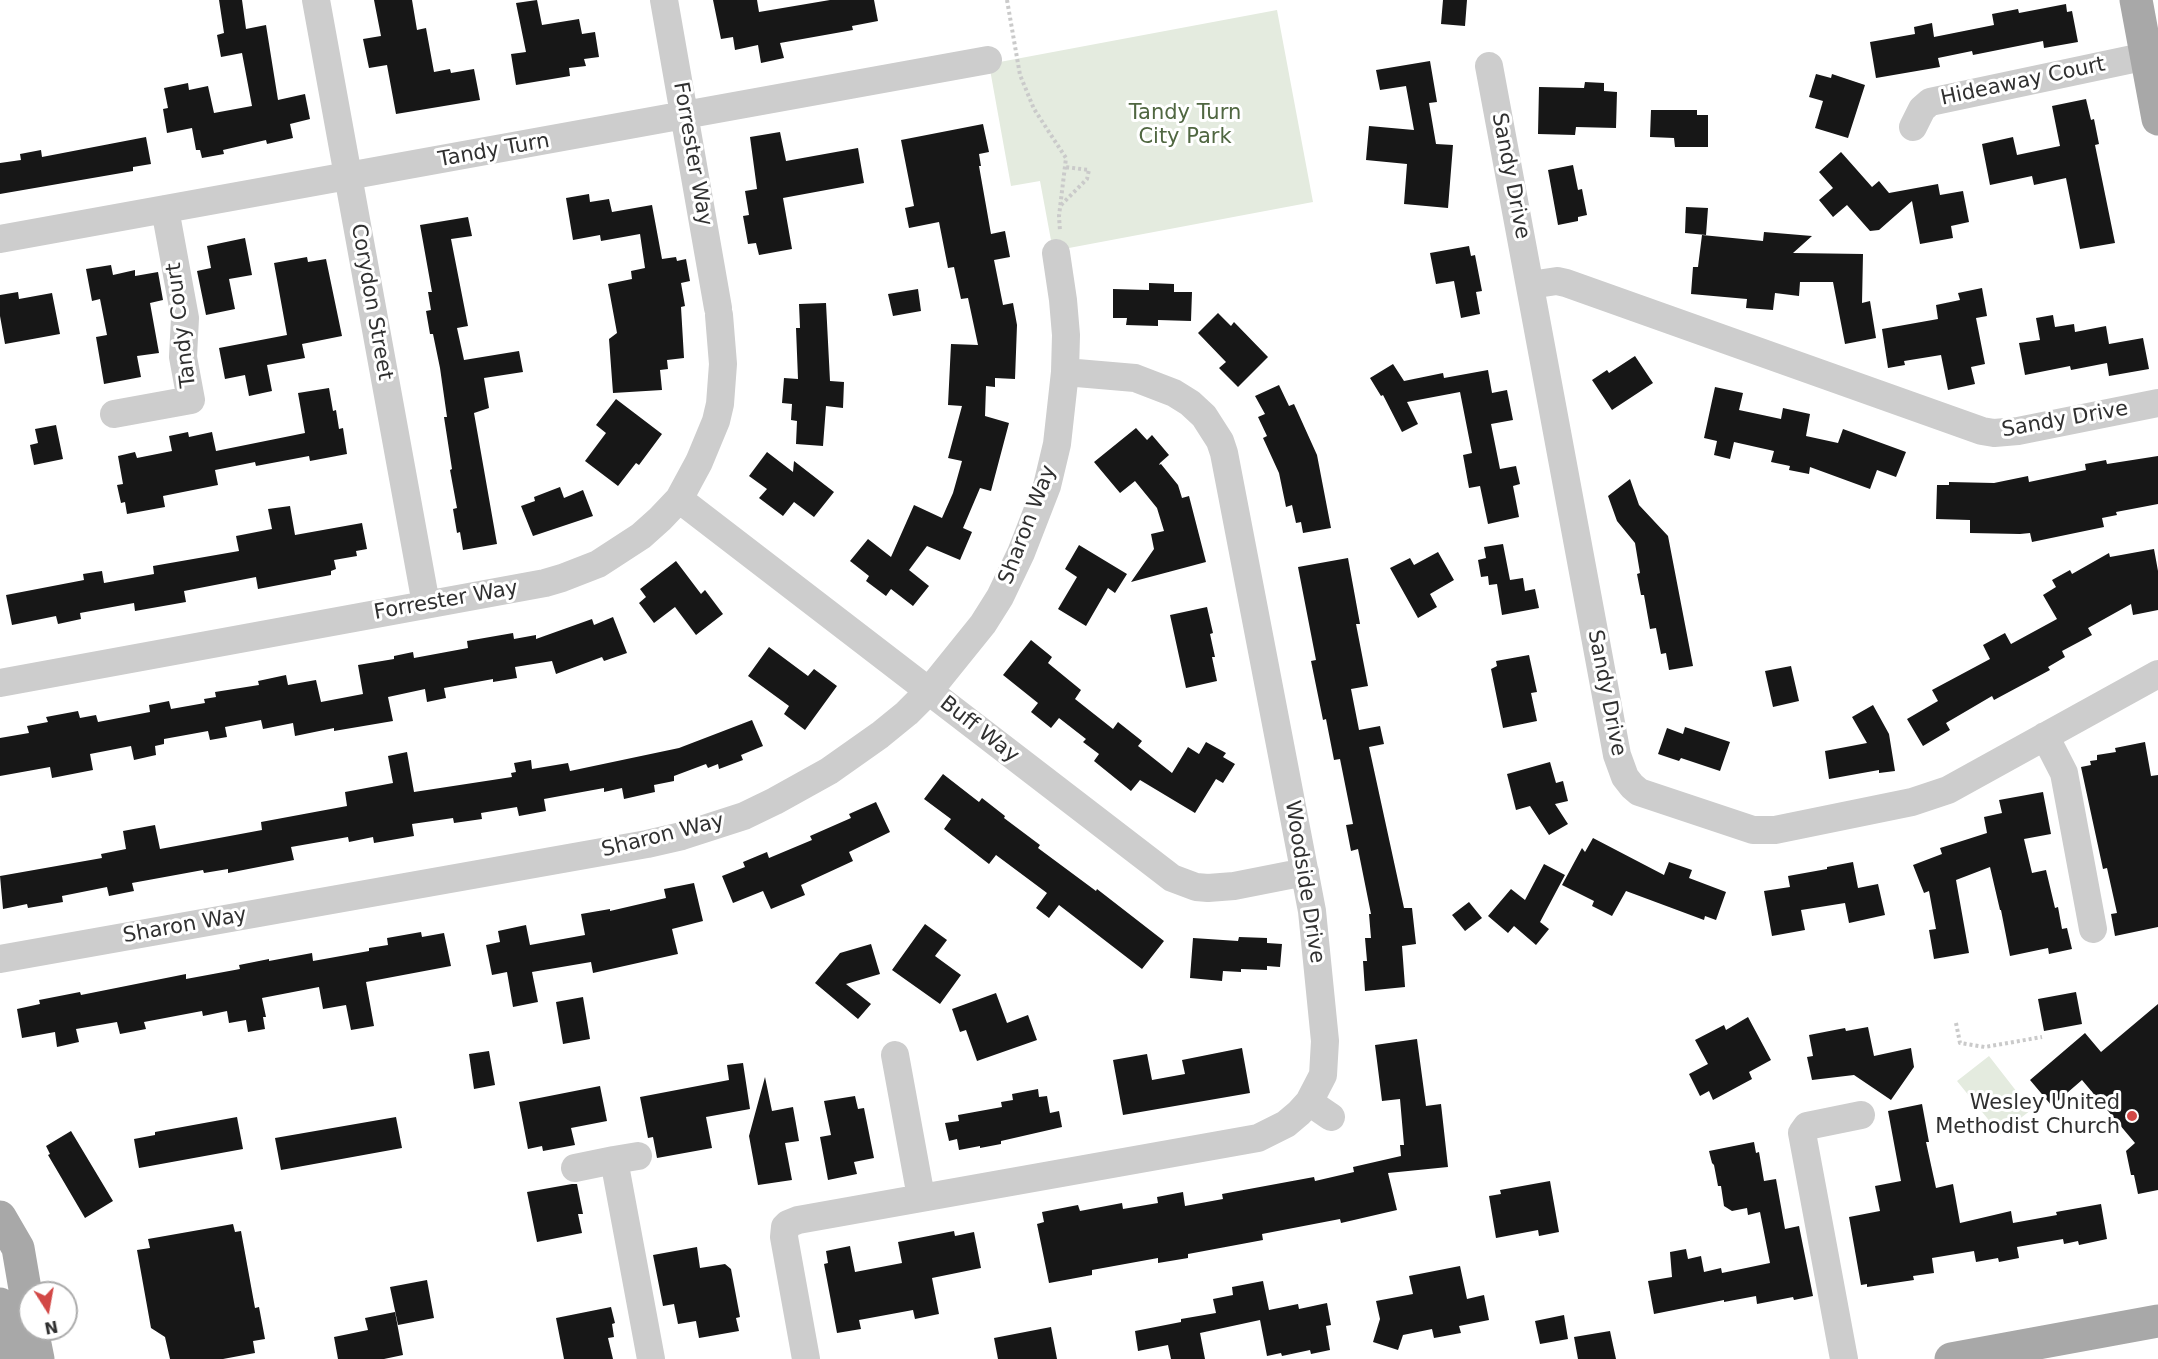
<!DOCTYPE html>
<style>
body{margin:0}
#map{position:relative;width:2158px;height:1359px;overflow:hidden;background:#fff;font-family:"DejaVu Sans",sans-serif}
canvas{display:block}
.north{position:absolute;left:18px;top:1281px;width:60px;height:60px;box-sizing:border-box;background:#fff;border:2px solid #acacac;border-radius:50%;rotate:169deg;font-size:16px;font-weight:700;line-height:24px;text-align:center;color:#303030}
.north::after{content:'';display:block;margin:auto;width:21px;height:27px;background:#d24846;clip-path:polygon(50% 0,100% 100%,50% 72%,0 100%)}
</style>
<div id="map">
<canvas width="2158" height="1359"></canvas>
<div class="north">N</div>
</div>
<script>
const context = document.querySelector('canvas').getContext('2d');
context.lineJoin = 'round';
function fill(path, color) { context.fillStyle = color; context.fill(path, 'evenodd'); }
const shape = rows => new Path2D(rows.map(r => 'M' + r).join(''));
function strokePath(path, color, width, dash) { context.strokeStyle = color; context.lineWidth = width; context.lineCap = dash ? 'butt' : 'round'; context.setLineDash(dash || []); context.stroke(path); }
function label(font, color, halo, rows, align = 'center') {
  context.font = font + ' "DejaVu Sans",sans-serif'; context.lineWidth = 6; context.setLineDash([]); context.textBaseline = 'middle'; context.strokeStyle = halo; context.fillStyle = color; for (const [text, x, y, turn = 0] of rows) {
    context.save(); context.translate(x, y); context.rotate((+turn || 0) * Math.PI / 180); context.textAlign = isNaN(turn) ? turn : align; if (halo) context.strokeText(text, 0, 0); context.fillText(text, 0, 0); context.restore();
  }
}
fill(shape([
 [1277,10,1313,202,1053,251,1040,181,1011,186,989,64],
 [1989,1056,2031,1110,2000,1134,1957,1081]
]), '#e4ebdf');
fill(shape([
 [219,0,242,0,246,29,266,25,278,100,305,94,310,119,290,124,293,138,267,144,266,140,223,150,224,154,202,158,200,150,196,150,192,128,167,133,163,109,168,108,164,88,188,83,189,90,208,86,214,113,252,106,242,53,221,57,217,35,224,33],
 [374,0,412,0,417,30,426,28,434,72,450,69,451,73,474,69,480,100,396,114,387,65,369,68,363,39,381,36],
 [537,0,542,25,579,19,582,34,595,32,599,57,584,59,586,66,569,68,570,76,516,85,511,54,526,52,516,3],
 [713,0,757,0,759,12,830,0,874,0,878,21,852,26,853,30,780,43,784,58,761,63,758,45,735,50,733,37,721,39],
 [1443,0,1467,0,1465,26,1441,24],
 [2066,4,2067,12,2072,11,2078,42,2044,48,2043,41,1973,55,1972,51,1938,58,1940,67,1876,78,1870,42,1915,34,1914,27,1932,23,1934,37,1994,25,1992,14,2018,9,2019,13],
 [1430,61,1437,102,1429,103,1436,144,1453,145,1448,208,1404,204,1407,164,1366,160,1369,126,1414,130,1406,86,1380,90,1376,70],
 [1816,74,1831,78,1832,74,1865,85,1848,138,1815,128,1823,101,1809,97],
 [1585,82,1604,83,1604,91,1617,92,1616,128,1576,127,1575,135,1538,134,1539,87,1584,88],
 [2086,99,2091,120,2094,119,2099,144,2095,145,2115,243,2080,249,2066,178,2034,185,2032,176,1990,185,1982,144,2013,137,2017,155,2060,146,2052,106],
 [1651,110,1697,110,1697,115,1708,115,1708,147,1675,147,1674,138,1650,137],
 [983,124,989,152,979,154,981,166,979,166,991,234,1005,231,1010,257,994,260,1003,305,1013,303,1017,325,1015,379,995,378,995,387,986,386,985,416,1009,423,991,491,980,488,963,528,972,532,960,560,927,546,909,570,929,586,913,606,891,589,886,596,866,581,869,576,850,561,868,539,891,557,914,505,942,518,953,493,962,461,948,458,962,406,948,405,951,344,978,345,968,298,961,299,954,267,948,268,939,222,909,228,905,208,914,206,901,140],
 [780,132,786,161,858,148,864,183,783,198,792,249,759,255,756,243,748,244,743,216,749,215,745,191,757,189,750,137],
 [146,137,151,164,133,167,133,171,0,194,0,163,21,160,20,154,41,150,42,157],
 [1841,152,1872,187,1879,181,1889,193,1938,184,1940,195,1963,191,1969,222,1951,226,1953,238,1920,244,1912,201,1879,230,1870,231,1847,205,1833,217,1819,200,1833,188,1819,172],
 [1573,165,1578,190,1582,189,1587,215,1578,217,1578,221,1558,225,1548,170],
 [589,194,590,202,609,199,612,212,652,205,662,259,676,257,677,261,686,259,690,281,681,283,685,306,681,307,684,358,667,360,668,369,660,370,662,390,613,393,609,339,617,333,608,284,632,279,631,271,645,268,640,234,601,241,600,235,573,240,566,198],
 [1686,207,1708,208,1706,235,1685,233],
 [468,217,472,236,451,239,468,326,457,328,464,360,519,351,523,372,484,378,489,408,474,413,497,544,463,550,460,532,457,533,453,509,457,508,450,470,452,469,444,417,447,417,440,368,433,334,430,334,426,311,431,310,428,292,432,292,420,225],
 [1764,232,1812,236,1793,253,1863,254,1862,303,1870,301,1876,338,1845,344,1833,282,1800,282,1799,296,1775,293,1773,310,1746,308,1747,299,1691,294,1693,267,1698,267,1702,235,1763,241],
 [245,238,252,275,229,279,235,309,206,315,197,271,211,268,207,246],
 [1469,246,1471,256,1475,255,1482,291,1476,292,1480,314,1461,318,1454,281,1436,284,1430,253],
 [307,257,308,262,326,259,342,336,302,344,305,358,267,365,272,391,249,396,245,375,225,379,219,348,287,335,274,263],
 [111,265,113,275,135,270,135,276,158,272,163,300,150,303,159,353,137,356,141,377,104,384,96,337,107,335,100,299,92,301,86,269],
 [1149,283,1174,284,1174,292,1192,292,1191,321,1158,320,1158,326,1126,325,1127,318,1113,318,1113,289,1149,290],
 [1982,288,1987,316,1976,318,1985,364,1971,367,1975,384,1948,390,1941,355,1904,361,1905,365,1888,368,1882,329,1938,319,1936,305,1960,300,1958,293],
 [918,289,921,311,893,316,888,294],
 [18,292,19,299,52,293,60,334,5,344,0,316,0,295],
 [826,303,830,381,844,382,843,408,826,406,823,446,796,444,797,421,791,420,792,404,782,403,784,378,798,379,796,328,800,328,799,304],
 [1218,313,1231,326,1234,322,1268,357,1238,387,1219,368,1226,362,1198,333],
 [2053,315,2055,327,2074,324,2075,332,2106,326,2109,344,2143,338,2149,369,2109,376,2107,363,2071,370,2070,366,2025,375,2019,343,2040,340,2036,318],
 [1635,356,1653,383,1612,410,1592,380,1607,370,1609,373],
 [1393,364,1404,381,1443,373,1444,378,1488,370,1492,393,1507,390,1513,420,1491,424,1500,469,1516,466,1520,484,1513,486,1519,517,1488,524,1480,486,1469,488,1463,455,1472,453,1460,392,1407,402,1418,424,1402,432,1383,395,1381,396,1370,378],
 [1279,385,1289,406,1294,404,1317,455,1331,528,1303,533,1301,522,1296,523,1292,505,1286,507,1279,473,1263,438,1267,436,1258,417,1265,414,1255,396],
 [1715,387,1743,393,1739,410,1781,419,1783,408,1810,414,1806,436,1838,443,1843,429,1906,452,1896,477,1877,470,1870,489,1810,467,1809,474,1789,470,1790,466,1771,462,1774,451,1734,442,1730,459,1714,455,1717,441,1704,438],
 [329,388,333,411,336,410,339,429,343,428,347,454,310,461,309,456,256,466,255,462,215,470,218,485,163,496,165,507,127,514,125,502,121,503,117,485,123,484,118,456,135,452,137,458,172,451,169,436,188,432,189,437,212,432,216,451,305,433,298,393],
 [616,399,662,434,639,465,636,463,618,486,585,461,606,433,596,425],
 [56,425,63,459,34,465,30,445,38,443,35,429],
 [1136,428,1147,440,1152,435,1169,455,1160,463,1159,465,1161,464,1178,485,1182,498,1189,496,1206,562,1131,582,1154,549,1151,534,1164,531,1157,508,1135,481,1120,493,1094,462],
 [767,452,793,472,794,461,834,492,814,517,794,502,783,516,759,498,767,489,749,476],
 [2158,456,2158,504,2116,512,2117,515,2102,518,2104,527,2032,542,2030,533,2020,534,1970,533,1970,520,1936,519,1937,485,1949,485,1949,482,1994,483,2028,476,2029,482,2086,470,2085,464,2106,460,2107,464],
 [1630,479,1639,505,1668,536,1693,666,1669,670,1666,653,1661,654,1656,628,1650,629,1644,595,1641,595,1637,574,1640,573,1635,543,1617,521,1608,496],
 [560,487,564,498,583,490,593,516,533,536,521,506,535,501,534,497],
 [290,506,295,535,362,523,367,549,356,551,357,556,334,560,336,569,331,571,331,575,258,589,256,577,184,591,186,602,135,611,134,603,80,613,81,619,58,624,56,616,12,625,6,595,84,580,83,574,102,571,104,583,154,574,153,566,239,551,236,536,272,529,268,509],
 [1503,544,1510,580,1523,578,1525,591,1535,589,1539,608,1502,615,1497,584,1489,585,1488,576,1481,577,1478,560,1486,558,1484,547],
 [1079,545,1127,574,1115,593,1108,588,1086,626,1058,609,1077,577,1065,569],
 [2154,549,2158,571,2158,610,2133,615,2131,604,2088,628,2092,635,2062,651,2065,657,2048,667,2050,670,1994,700,1992,696,1946,723,1950,730,1923,746,1907,719,1938,701,1932,690,1990,659,1983,645,2005,633,2011,644,2057,619,2043,595,2056,587,2052,580,2070,570,2072,574,2109,553,2110,557],
 [1438,552,1454,580,1430,594,1437,607,1418,618,1390,568,1410,558,1414,565],
 [1348,558,1360,624,1356,624,1368,686,1351,689,1359,730,1380,726,1384,744,1369,747,1404,908,1412,908,1416,944,1402,946,1405,987,1365,991,1363,961,1367,961,1365,938,1371,938,1369,914,1371,914,1358,849,1351,851,1346,825,1353,824,1340,759,1334,760,1326,719,1323,720,1311,661,1316,660,1298,567],
 [676,561,701,594,705,590,723,614,696,635,675,607,654,623,639,603,646,597,640,589],
 [1207,607,1213,633,1210,634,1215,657,1212,657,1217,681,1186,688,1170,615],
 [613,617,627,653,604,661,602,657,556,674,552,661,515,667,517,678,493,682,493,679,444,688,446,698,427,702,425,689,388,697,393,721,334,731,334,728,295,736,293,723,263,729,261,720,225,727,227,737,210,740,208,731,164,739,164,744,155,746,156,755,134,760,131,746,90,754,93,770,52,778,50,767,0,776,0,738,29,733,27,726,48,722,46,717,78,711,80,718,96,715,98,722,150,712,149,705,169,701,171,709,205,703,204,699,216,697,215,692,259,685,258,681,286,675,288,685,316,680,321,702,363,694,358,665,394,659,394,656,413,652,414,658,468,648,467,641,513,633,514,639,536,635,536,639,592,619,594,625],
 [1031,640,1052,657,1048,663,1081,690,1075,699,1113,729,1118,722,1142,741,1138,746,1172,773,1188,747,1199,754,1206,742,1226,753,1223,757,1235,764,1223,783,1216,779,1195,813,1140,780,1131,791,1094,761,1099,754,1083,742,1086,739,1059,718,1051,728,1031,712,1038,703,1003,675],
 [769,647,808,676,814,669,837,686,805,730,784,714,789,706,748,676],
 [1529,655,1537,692,1531,693,1537,721,1503,728,1491,669,1497,666,1496,661],
 [1791,666,1799,701,1773,707,1765,671],
 [1873,705,1889,734,1895,771,1879,773,1879,770,1829,779,1825,751,1867,743,1852,717],
 [752,720,763,746,741,755,743,760,719,769,718,764,708,768,706,764,674,776,674,781,654,785,655,792,624,799,622,788,604,792,604,788,544,799,546,811,519,816,517,807,481,813,482,819,454,823,453,818,412,824,414,836,374,843,373,837,349,842,348,837,291,847,294,860,228,873,228,869,204,873,203,870,132,883,134,891,109,896,107,887,62,896,63,902,28,908,27,904,3,909,0,876,102,858,101,854,126,849,123,831,155,825,160,849,262,830,261,822,347,806,345,792,393,783,388,756,407,752,414,792,512,777,511,773,516,772,514,763,531,760,532,769,568,763,570,771,679,748],
 [1685,727,1730,742,1720,771,1681,758,1679,761,1658,754,1667,728,1683,734],
 [2145,742,2151,776,2158,775,2158,927,2115,936,2111,914,2117,913,2107,868,2103,869,2081,767,2091,765,2090,761,2097,760,2097,755,2116,752,2115,748],
 [1550,762,1556,783,1563,781,1568,801,1555,804,1568,824,1549,835,1530,806,1516,810,1507,774],
 [943,774,979,802,982,798,1005,816,1004,818,1040,845,1038,848,1096,891,1097,889,1164,941,1142,969,1059,905,1049,918,1036,908,1047,893,996,855,989,864,944,829,951,819,924,799],
 [2043,792,2051,834,2024,839,2032,873,2046,870,2055,908,2058,907,2062,929,2067,928,2072,949,2049,954,2048,948,2010,956,2001,910,2000,910,1990,867,1956,880,1969,953,1934,959,1929,930,1936,929,1929,891,1924,893,1913,865,1942,854,1940,848,1987,833,1984,817,2002,813,1999,800],
 [876,802,890,832,849,852,853,861,801,885,805,895,771,909,763,891,733,903,722,876,745,867,743,862,767,852,769,858,812,840,810,836,851,818,849,814],
 [1593,838,1664,875,1669,862,1692,870,1689,878,1726,892,1716,920,1705,916,1704,920,1626,891,1612,916,1592,906,1594,901,1562,885,1582,848,1585,852],
 [1853,862,1858,888,1878,884,1885,915,1849,923,1845,903,1801,910,1805,930,1772,936,1764,891,1790,887,1788,876,1827,869,1827,867],
 [1544,864,1565,875,1540,922,1549,929,1536,945,1514,926,1508,933,1488,916,1511,889,1525,900],
 [694,883,703,921,672,929,678,954,593,973,591,962,532,972,538,1002,513,1007,507,972,492,975,486,945,500,942,498,931,526,925,530,945,585,935,581,914,610,909,610,911,666,898,664,889],
 [1469,902,1482,918,1465,931,1452,915],
 [925,924,947,940,935,956,961,975,940,1004,892,970],
 [421,932,422,937,444,933,451,966,366,982,374,1026,351,1030,346,1005,323,1009,319,987,262,998,266,1017,263,1017,265,1029,248,1032,246,1020,229,1023,227,1011,203,1016,202,1011,144,1022,146,1029,120,1034,117,1022,76,1029,79,1042,57,1047,55,1032,22,1038,17,1009,40,1004,39,1000,80,992,81,995,186,974,186,979,240,969,239,965,269,959,269,961,312,953,313,961,369,951,369,948,388,945,387,938],
 [1239,937,1267,938,1267,943,1282,944,1280,967,1267,966,1267,970,1241,969,1241,972,1223,971,1222,981,1190,978,1193,938,1238,941],
 [871,944,880,974,846,984,871,1004,858,1019,815,983,840,953],
 [2076,992,2082,1024,2044,1031,2038,999],
 [996,993,1007,1023,1028,1015,1037,1040,977,1061,966,1030,960,1032,952,1009],
 [583,997,590,1039,563,1044,556,1002],
 [2158,1004,2158,1190,2138,1194,2134,1175,2131,1175,2126,1151,2135,1143,2082,1080,2052,1106,2030,1080,2085,1033,2101,1052],
 [1748,1017,1771,1060,1749,1072,1752,1079,1713,1100,1709,1091,1700,1096,1689,1074,1708,1064,1695,1040,1724,1025,1726,1030],
 [1868,1027,1874,1056,1911,1048,1914,1067,1891,1100,1854,1075,1812,1080,1807,1057,1813,1056,1809,1035,1845,1028,1846,1031],
 [1417,1039,1426,1106,1441,1104,1448,1167,1388,1173,1397,1210,1341,1223,1340,1219,1262,1234,1263,1240,1188,1254,1188,1258,1158,1263,1158,1258,1092,1270,1092,1275,1049,1283,1037,1224,1044,1222,1042,1212,1078,1205,1080,1211,1122,1203,1123,1209,1158,1203,1157,1197,1183,1192,1185,1206,1223,1199,1222,1194,1314,1177,1315,1181,1354,1172,1353,1167,1401,1156,1400,1145,1404,1145,1400,1099,1382,1101,1375,1045],
 [1242,1048,1250,1093,1123,1115,1113,1060,1147,1054,1152,1080,1185,1074,1182,1060],
 [489,1051,495,1085,474,1089,469,1054],
 [743,1063,750,1109,706,1117,712,1148,657,1158,653,1137,648,1138,640,1097,729,1080,727,1065],
 [765,1077,772,1111,793,1107,799,1141,785,1143,792,1180,758,1185,749,1136],
 [600,1086,607,1121,571,1128,575,1145,543,1151,542,1146,528,1149,519,1102],
 [1038,1089,1039,1097,1047,1096,1050,1113,1059,1111,1062,1127,1001,1141,1001,1144,980,1148,980,1146,959,1150,957,1139,949,1141,945,1123,959,1121,958,1115,1002,1107,1001,1102,1013,1100,1012,1094],
 [855,1096,858,1109,864,1108,874,1158,854,1162,857,1174,828,1180,820,1137,831,1135,824,1101],
 [1922,1104,1929,1142,1926,1142,1936,1188,1953,1184,1960,1223,2011,1211,2013,1223,2057,1215,2056,1212,2101,1204,2107,1239,2079,1245,2078,1241,2064,1244,2063,1239,2017,1247,2019,1258,1999,1262,1998,1258,1976,1262,1974,1251,1932,1258,1934,1273,1913,1276,1914,1280,1867,1287,1867,1284,1861,1285,1849,1217,1880,1211,1875,1186,1901,1181,1888,1111],
 [237,1117,243,1149,139,1168,134,1139,155,1135,155,1132],
 [396,1117,402,1148,281,1170,275,1138],
 [71,1131,113,1201,85,1218,48,1155,50,1154,46,1146],
 [1754,1142,1756,1153,1759,1152,1764,1181,1776,1179,1785,1229,1799,1226,1813,1296,1794,1300,1793,1297,1757,1304,1756,1296,1724,1302,1724,1300,1654,1314,1648,1281,1672,1277,1670,1252,1686,1249,1688,1259,1701,1256,1704,1272,1721,1268,1722,1273,1770,1263,1760,1212,1748,1215,1747,1208,1732,1211,1724,1206,1721,1186,1718,1186,1714,1165,1712,1163,1709,1151],
 [1550,1181,1559,1232,1539,1236,1538,1230,1496,1238,1489,1196,1501,1194,1500,1190],
 [572,1184,577,1184,583,1214,578,1214,582,1233,537,1242,527,1192],
 [233,1224,235,1232,241,1231,255,1308,259,1307,265,1339,253,1341,255,1353,223,1359,170,1359,165,1337,151,1328,137,1250,150,1248,148,1239],
 [954,1231,955,1236,974,1232,981,1268,932,1278,939,1314,915,1319,913,1310,859,1320,861,1329,837,1333,824,1264,828,1263,826,1251,850,1246,855,1272,902,1263,898,1242],
 [697,1247,700,1268,725,1264,731,1269,740,1317,736,1318,739,1331,699,1338,696,1321,678,1324,674,1304,663,1306,653,1255],
 [1460,1266,1467,1299,1484,1295,1489,1320,1459,1326,1461,1333,1434,1338,1432,1329,1403,1335,1398,1350,1373,1342,1380,1319,1376,1301,1413,1294,1409,1276],
 [427,1280,434,1318,398,1325,390,1287],
 [1263,1281,1269,1310,1298,1304,1299,1309,1327,1303,1331,1325,1326,1326,1330,1350,1311,1354,1310,1350,1282,1356,1281,1353,1267,1356,1260,1320,1200,1333,1205,1359,1171,1359,1168,1345,1138,1351,1135,1331,1181,1322,1181,1319,1216,1313,1213,1299,1233,1295,1232,1287],
 [611,1307,615,1323,612,1324,614,1337,608,1338,613,1359,564,1359,556,1318],
 [395,1312,403,1355,384,1359,338,1359,334,1337,368,1330,365,1318],
 [1564,1315,1568,1339,1540,1344,1535,1321],
 [1051,1327,1057,1359,998,1359,994,1338],
 [1610,1331,1616,1359,1578,1359,1574,1337]
]), '#171717');
strokePath(shape([
 [1007,0,1020,75,1034,109,1066,158,1059,216,1060,231],
 [1061,205,1087,179,1089,170,1065,167],
 [1956,1023,1960,1043,1985,1047,2042,1037]
]), '#cacaca', 4, [3, 3]);
strokePath(shape([
 [316,0,426,604],
 [664,0,718,308],
 [1489,66,1617,755,1625,777,1632,786,1639,792,1753,830,1775,830,1912,802,1948,790,2158,674],
 [1913,127,1922,109,1930,102,2147,56],
 [0,239,988,60],
 [1530,285,1557,281,1566,283,1982,431,1994,433,2018,431,2158,403],
 [114,414,191,400,183,357,185,318,165,209],
 [679,499,1172,878,1196,887,1208,888,1234,886,1305,872],
 [0,683,545,583,562,578,598,564,641,536,660,519,679,499,699,462,716,421,720,404,723,364,719,315],
 [2045,736,2064,773,2093,929],
 [0,959,647,844,682,836,744,816,775,801,829,771,880,735,907,713,929,691,983,624,1000,597,1021,553,1047,486,1057,444,1065,372,1066,335,1063,300,1056,253],
 [895,1055,921,1197],
 [1309,1102,1331,1117],
 [614,1160,638,1156],
 [575,1168,614,1160,651,1359],
 [806,1359,784,1237,785,1227,788,1224,798,1220,1258,1138,1286,1124,1299,1113,1309,1102,1323,1075,1325,1041,1312,911,1224,453,1220,441,1204,416,1190,403,1174,393,1135,378,1065,372],
 [1844,1359,1802,1133,1807,1126,1861,1115]
]), '#cdcdcd', 28);
strokePath(shape([
 [2136,0,2158,119],
 [0,1217,18,1248,30,1318],
 [0,1304,11,1359],
 [32,1329,38,1359],
 [1951,1359,2158,1321]
]), '#a8a8a8', 33);
for (const [x, y, r, color] of [
 [2132,1116,6,"#d24846"]
]) { const dot = new Path2D(); dot.arc(x, y, r, 0, 2 * Math.PI); context.fillStyle = color; context.fill(dot); strokePath(dot, '#fff', 2); }
label('21px', '#303030', '#fff', [
 ["Hideaway Court",2023,82,-12],
 ["Tandy Turn",494,151,-10],
 ["Forrester Way",692,154,80],
 ["Sandy Drive",1510,176,79],
 ["Corydon Street",371,302,80],
 ["Tandy Court",182,325,-97],
 ["Sandy Drive",2065,420,-10],
 ["Sharon Way",1028,525,-69],
 ["Forrester Way",446,601,-10],
 ["Sandy Drive",1606,693,79],
 ["Buff Way",979,730,38],
 ["Sharon Way",663,836,-14],
 ["Woodside Drive",1304,882,81],
 ["Sharon Way",185,926,-10]
]);
label('21px', '#506741', '#fff', [
 ["Tandy Turn",1185,114],
 ["City Park",1185,138]
]);
label('21px', '#303030', '#fff', [
 ["Wesley United",2120,1104],
 ["Methodist Church",2120,1128]
], 'right');
</script>
